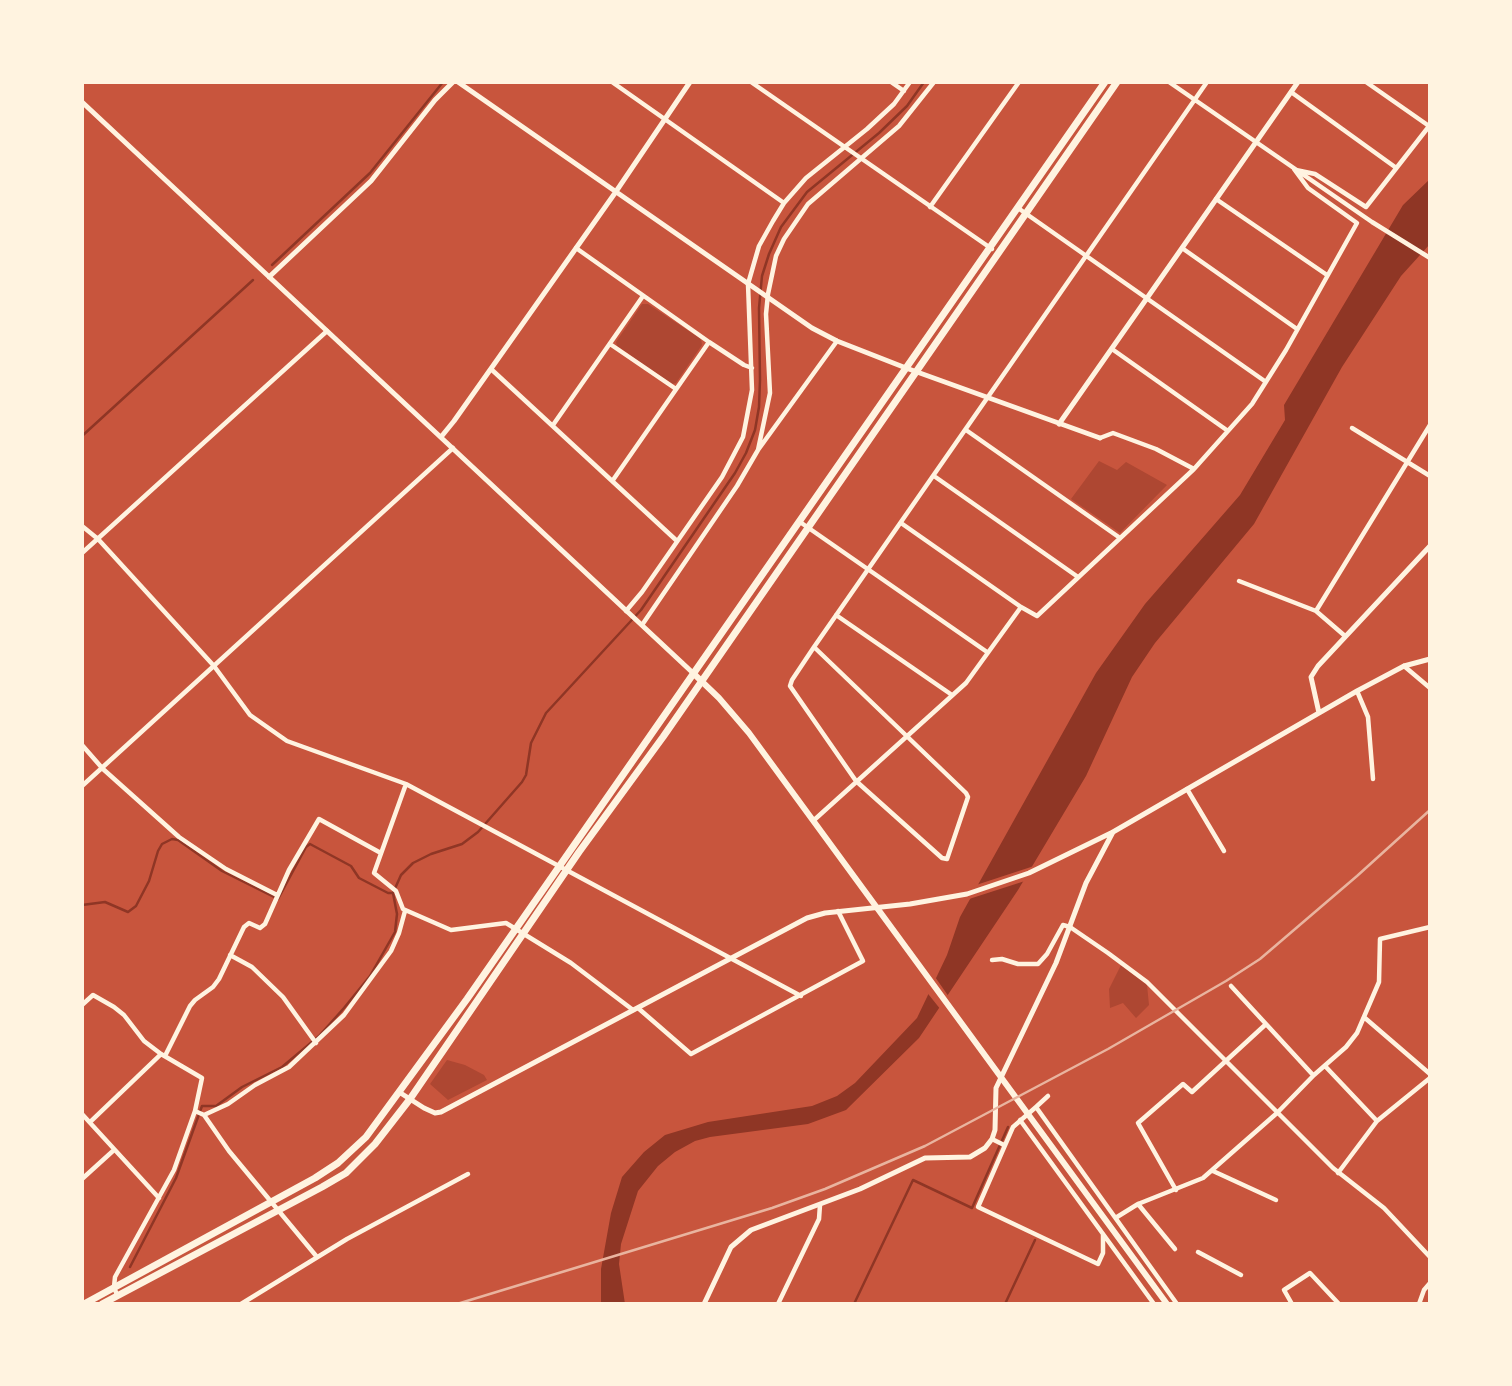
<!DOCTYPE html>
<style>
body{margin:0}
#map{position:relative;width:1512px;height:1386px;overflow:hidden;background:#c8553d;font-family:Lora,serif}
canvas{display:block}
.frame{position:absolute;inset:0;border:84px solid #fff3e0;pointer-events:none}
</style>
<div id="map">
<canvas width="1512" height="1386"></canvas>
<div class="frame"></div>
</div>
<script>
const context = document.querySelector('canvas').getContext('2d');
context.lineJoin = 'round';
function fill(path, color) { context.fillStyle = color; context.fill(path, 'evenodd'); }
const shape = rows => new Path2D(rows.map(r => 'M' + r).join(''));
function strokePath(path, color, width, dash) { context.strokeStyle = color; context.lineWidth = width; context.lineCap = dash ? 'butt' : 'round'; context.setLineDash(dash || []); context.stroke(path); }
fill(shape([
 [642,304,648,304,701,339,702,345,676,383,672,384,617,346,616,342],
 [1099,461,1117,470,1126,462,1167,485,1120,533,1071,499],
 [1121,965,1147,985,1149,1005,1136,1018,1123,1003,1110,1008,1109,989],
 [447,1060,465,1065,484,1075,487,1080,448,1100,430,1084]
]), '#ae4732');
fill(shape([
 [1430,179,1430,244,1401,276,1342,367,1254,524,1155,643,1132,677,1086,776,1018,890,919,1038,846,1110,808,1124,710,1137,695,1141,675,1152,658,1166,638,1191,621,1244,619,1264,625,1304,601,1304,601,1269,611,1213,622,1177,644,1152,665,1135,708,1122,812,1106,837,1096,855,1083,917,1018,947,955,960,917,1096,673,1145,604,1240,495,1285,420,1284,405,1403,205]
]), '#8f3625');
fill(shape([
 [1037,865,1028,880,966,900,973,886],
 [933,974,949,997,941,1010,925,990]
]), '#c8553d');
strokePath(shape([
 [272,265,370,173,443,82],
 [82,436,253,280],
 [82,905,105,902,128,912,136,906,149,881,158,851,162,844,172,839,178,840,222,871,278,899,306,847,310,844,351,866,359,878,388,893,393,893,401,875,413,863,431,854,462,844,478,832,522,782,526,775,531,743,546,713,641,610,735,473,746,453,755,430,759,407,760,380,759,308,762,276,769,254,781,227,807,192,879,133,907,106,924,82],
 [130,1267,176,1178,202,1106,216,1106,242,1087,282,1067,319,1036,344,1008,370,976,395,932,397,914,393,893],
 [854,1304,913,1180,972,1208,1008,1127],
 [1005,1304,1035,1240]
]), '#8f3625', 2.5);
strokePath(shape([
 [612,82,784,203],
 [751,82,992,249],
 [891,82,904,91],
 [1169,82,1372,222,1430,258],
 [1366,82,1429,126],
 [1291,92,1395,167],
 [1296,170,1315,174,1366,207,1430,125],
 [1216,199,1327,275],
 [930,207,1019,82],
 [1018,208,1266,382],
 [576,248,709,342,744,365,752,368],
 [1182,248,1297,329],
 [610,344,676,389],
 [1112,349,1228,431],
 [491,369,677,541],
 [553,425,643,296],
 [1352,428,1430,476],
 [966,430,1120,538],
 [1100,438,1113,433,1156,449,1194,469,1252,404,1286,350,1357,223,1308,188,1294,169],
 [758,450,770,393,766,314,768,294,776,256,784,239,808,204,899,126,934,82],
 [934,476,1078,577],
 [613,480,709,342],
 [800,522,987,652],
 [901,523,1021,607],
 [82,526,98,539,214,666,250,715,287,741,406,784,801,996],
 [82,553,327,331],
 [1239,581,1316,611,1345,636],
 [626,611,642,592,722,477,743,437,752,390,748,284,759,246,773,221,784,203,806,178,867,129,894,104,910,82],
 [1316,611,1430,425],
 [836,615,952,695],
 [642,625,737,486,758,450,837,341],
 [814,647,966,793,968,797,947,859,942,858,856,781,790,686,792,680,814,647,1207,82],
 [1404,666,1430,688],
 [1357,691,1368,717,1373,779],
 [82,745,103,769,179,837,226,869,277,895],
 [406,784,374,873,396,891,403,909,451,930,506,923,571,963,633,1010],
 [82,786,453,448],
 [1187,789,1224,851],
 [813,821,966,683,1021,607,1037,616,1194,469],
 [230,955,252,967,283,997,316,1043],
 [992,960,1002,959,1018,964,1038,964,1047,954,1063,925,1070,927,1108,953,1147,982,1333,1168,1384,1208,1430,1257],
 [1231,986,1313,1075],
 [82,1005,93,995,114,1007,124,1015,144,1041,161,1054,202,1078,195,1111,204,1115,229,1151,317,1257],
 [638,1008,691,1054,863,961,838,911],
 [1365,1018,1430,1074],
 [165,1056,190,1006,195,1000,213,987,219,979,244,927,249,923,260,928,265,924,289,870,319,819,379,852],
 [1325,1066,1377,1121],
 [1036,1107,1048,1096],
 [82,1114,159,1198],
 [204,1115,228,1104,255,1085,289,1067,344,1015,391,951,399,933,405,911],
 [1020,1120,1154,1304],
 [90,1122,161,1054],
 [992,1139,1004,1145],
 [1213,1171,1276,1200],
 [1338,1173,1377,1121,1430,1078],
 [82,1179,114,1150],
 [1176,1190,1138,1123,1183,1084,1192,1092,1265,1025],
 [1138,1204,1175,1249],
 [1117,1217,1138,1204,1203,1178,1277,1113,1314,1075,1346,1047,1357,1033,1379,982,1380,939,1430,927],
 [1103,1234,1103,1253,1098,1264,978,1207,1013,1127,1036,1107,1177,1304],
 [1198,1252,1241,1275],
 [117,1295,114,1287,115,1277,174,1170,195,1111],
 [241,1304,347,1239,468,1174],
 [778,1304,819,1219,820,1205],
 [1292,1304,1284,1290,1310,1273,1339,1304],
 [1419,1304,1424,1290,1430,1283]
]), '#fff3e0', 4.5);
strokePath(shape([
 [458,82,812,328,837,341,906,368,1100,438],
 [82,102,693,673],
 [269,277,371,181,435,100,453,82],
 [1059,424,1298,82],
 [441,437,454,421,615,193,690,82],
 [1319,713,1311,677,1318,666,1430,546],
 [399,1092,424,1108,435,1113,441,1112,807,918,825,913,910,904,967,894,1029,873,1113,832,1357,691,1404,666,1430,659],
 [704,1304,731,1247,751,1230,860,1189,925,1158,970,1157,985,1148,992,1139,995,1130,996,1088,1056,963,1086,883,1113,832]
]), '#fff3e0', 5);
strokePath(shape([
 [693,673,719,698,749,733,1167,1304]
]), '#fff3e0', 6);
strokePath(shape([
 [84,1304,315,1178,338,1163,366,1137,467,999,1105,82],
 [102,1304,322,1187,346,1173,375,1144,410,1099,579,852,663,737,1117,82]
]), '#fff3e0', 7);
strokePath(shape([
 [457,1304,772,1208,825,1189,925,1146,1108,1049,1226,981,1260,959,1357,876,1430,810]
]), '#e9b49f', 2.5);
</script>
